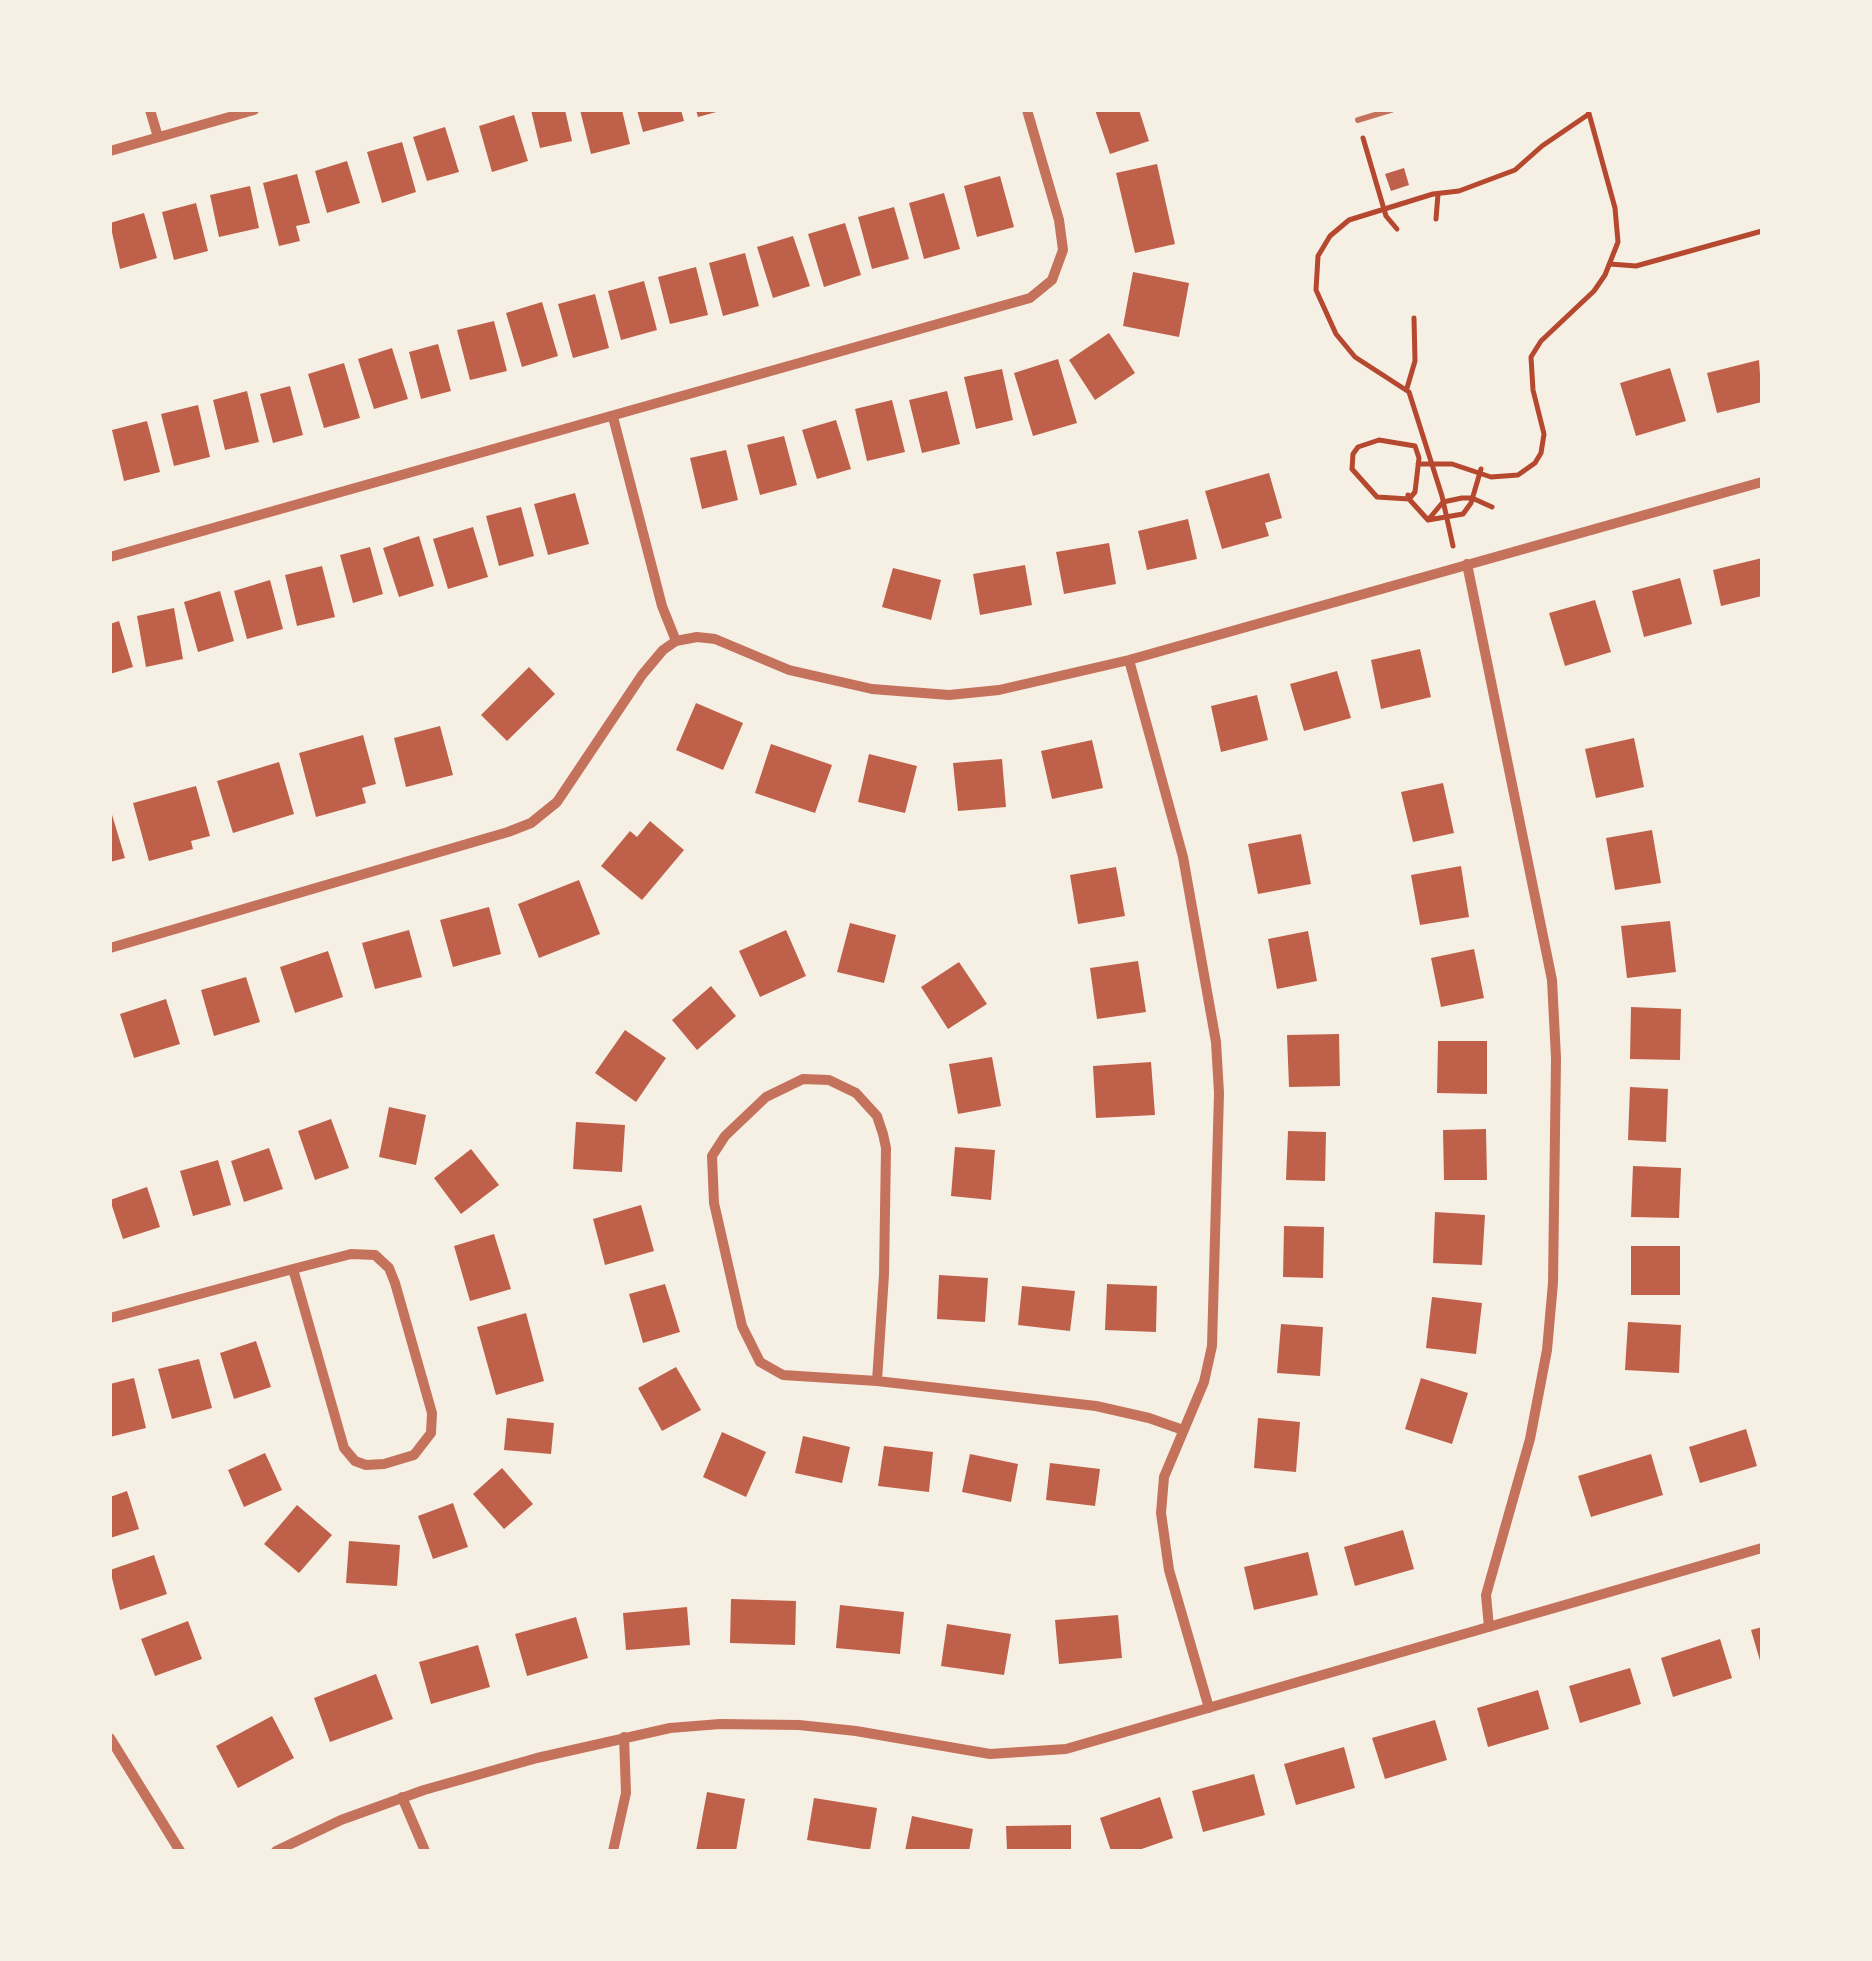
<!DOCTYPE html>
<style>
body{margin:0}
#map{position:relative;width:1872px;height:1961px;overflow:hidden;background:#f6efe4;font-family:Literata,serif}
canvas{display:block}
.frame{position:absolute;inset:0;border:112px solid #f6efe4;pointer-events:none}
</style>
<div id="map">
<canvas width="1872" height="1961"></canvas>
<div class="frame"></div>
</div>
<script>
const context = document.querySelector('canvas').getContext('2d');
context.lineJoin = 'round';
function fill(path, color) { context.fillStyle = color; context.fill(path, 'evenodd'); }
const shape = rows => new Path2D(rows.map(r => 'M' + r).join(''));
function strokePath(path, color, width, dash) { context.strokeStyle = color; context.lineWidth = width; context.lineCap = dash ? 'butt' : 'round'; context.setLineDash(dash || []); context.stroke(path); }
fill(shape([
 [531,110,565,110,572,141,540,148],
 [580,110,622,110,630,144,591,154],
 [637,110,681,110,684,121,643,132],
 [696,110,720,110,720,111,698,117],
 [1095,110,1139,110,1149,141,1110,154],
 [514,115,528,161,492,172,479,126],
 [445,127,459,172,427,181,413,137],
 [402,142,416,192,382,203,367,152],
 [347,161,360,203,327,213,315,171],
 [1157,164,1175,244,1135,253,1116,173],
 [1404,168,1409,185,1391,191,1385,174],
 [297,174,310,223,296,226,300,241,279,246,263,183],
 [1000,176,1014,227,977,237,964,186],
 [250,186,259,228,219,237,210,195],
 [944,193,960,249,924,259,909,203],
 [196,203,208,251,174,260,162,212],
 [894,207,909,259,872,269,858,217],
 [144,213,157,258,120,269,110,223],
 [845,223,861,275,824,287,808,234],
 [793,236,810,286,773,298,757,247],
 [745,253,759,306,723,316,709,263],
 [696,267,708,315,670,324,658,277],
 [1133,272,1189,283,1179,337,1123,326],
 [644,281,657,330,621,340,608,291],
 [595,294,609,348,573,358,558,304],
 [542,302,558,356,522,367,506,313],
 [494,321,507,371,470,380,457,330],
 [1109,333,1135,373,1095,400,1069,360],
 [438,344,451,391,421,399,409,352],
 [392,348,408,399,374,409,358,359],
 [1058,359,1077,423,1033,436,1014,373],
 [1759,360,1762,402,1717,413,1707,373],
 [344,363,360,418,324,428,308,374],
 [1670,368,1686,421,1636,436,1620,383],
 [1002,369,1013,420,976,429,964,377],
 [290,386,303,435,273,443,260,394],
 [247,391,259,442,225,450,213,400],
 [947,391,960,444,922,453,909,400],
 [892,400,905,452,867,461,855,409],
 [198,405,210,457,174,466,161,414],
 [836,420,851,469,817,479,802,430],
 [147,421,160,472,124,481,112,430],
 [784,436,797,485,760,495,747,445],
 [726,450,738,500,702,509,690,458],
 [1269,473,1282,518,1265,523,1269,536,1222,549,1205,491],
 [575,493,589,544,548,555,534,504],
 [521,507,534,556,499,566,486,516],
 [1188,519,1197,559,1147,570,1138,531],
 [473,527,488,577,448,589,433,539],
 [419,536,434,586,399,597,383,548],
 [1109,543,1116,584,1064,594,1056,552],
 [370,547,383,594,353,603,340,555],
 [1762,558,1762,596,1721,606,1713,570],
 [1025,565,1032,605,980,615,973,574],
 [322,566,335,617,297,626,285,575],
 [893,568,941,580,931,620,882,607],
 [1680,578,1692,624,1644,637,1632,591],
 [270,580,283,629,247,639,234,591],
 [220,591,234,641,198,652,184,602],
 [1595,600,1611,652,1565,666,1549,613],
 [174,608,183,659,146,667,137,616],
 [119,621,133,667,110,674,110,624],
 [1420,649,1431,697,1381,709,1371,660],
 [529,667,555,694,507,741,481,715],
 [1337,671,1351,718,1304,731,1290,684],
 [1257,695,1268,740,1221,752,1211,706],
 [696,703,743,723,723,770,676,750],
 [440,726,453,775,406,787,394,738],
 [363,735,376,784,362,788,366,803,316,817,299,753],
 [1634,738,1644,787,1596,798,1585,749],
 [1092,740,1103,788,1052,799,1041,751],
 [771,744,832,765,815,813,755,793],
 [869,754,917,766,905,813,858,802],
 [1002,759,1006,807,958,811,953,763],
 [279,762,294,814,233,833,217,781],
 [1443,783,1454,833,1413,842,1401,792],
 [196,786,210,836,191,841,193,849,149,861,133,803],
 [110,808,125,858,110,862],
 [650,821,684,850,642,900,601,866,630,831,637,837],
 [1652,830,1661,883,1615,890,1606,838],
 [1301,834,1311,884,1258,894,1248,844],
 [1461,866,1469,917,1420,925,1411,875],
 [1116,867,1125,916,1078,924,1070,875],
 [579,880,600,934,539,958,518,904],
 [489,907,501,954,453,967,440,920],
 [1670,921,1676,972,1627,978,1621,926],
 [850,923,896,935,884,983,837,972],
 [409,930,422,977,375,989,362,943],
 [786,930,806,976,760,997,739,951],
 [1308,931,1317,981,1277,989,1268,939],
 [1474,949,1484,998,1441,1007,1431,958],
 [328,951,343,997,295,1013,280,967],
 [1138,961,1146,1012,1097,1019,1090,968],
 [959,962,987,1004,948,1029,921,987],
 [246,977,260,1022,214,1036,201,990],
 [711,986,736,1016,697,1050,672,1020],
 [166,999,180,1044,134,1058,120,1014],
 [1631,1007,1681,1009,1680,1060,1630,1059],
 [625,1030,666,1058,636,1102,595,1073],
 [1339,1034,1340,1086,1289,1087,1287,1035],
 [1438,1041,1487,1041,1487,1094,1437,1093],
 [992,1057,1001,1106,958,1114,949,1064],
 [1151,1062,1155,1115,1096,1118,1093,1066],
 [1630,1087,1668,1089,1666,1142,1628,1140],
 [389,1107,426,1115,416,1165,379,1157],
 [331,1119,349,1168,315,1180,298,1131],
 [576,1122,625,1125,622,1172,573,1169],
 [1486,1129,1487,1180,1444,1180,1443,1130],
 [1288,1131,1326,1132,1325,1181,1286,1180],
 [955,1147,995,1150,991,1200,951,1196],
 [269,1148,283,1189,244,1202,231,1161],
 [471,1149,499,1185,461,1214,434,1178],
 [218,1160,231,1205,193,1216,180,1171],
 [1633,1166,1681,1168,1679,1218,1631,1217],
 [147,1187,160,1227,123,1239,110,1200],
 [641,1205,654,1251,605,1265,593,1219],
 [1435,1212,1485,1215,1482,1265,1433,1263],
 [1284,1226,1324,1227,1323,1278,1283,1277],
 [494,1234,511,1289,470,1301,454,1246],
 [1631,1246,1680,1246,1680,1295,1631,1295],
 [939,1275,988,1278,985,1322,937,1319],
 [665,1284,680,1332,643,1343,629,1294],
 [1107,1284,1157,1286,1156,1332,1105,1330],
 [1022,1286,1075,1291,1070,1331,1018,1325],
 [1432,1297,1482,1303,1476,1354,1426,1348],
 [526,1313,544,1381,496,1395,477,1327],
 [1628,1322,1681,1325,1679,1373,1625,1370],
 [1281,1324,1323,1327,1320,1376,1277,1373],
 [256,1341,271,1387,234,1399,220,1353],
 [199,1359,212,1408,172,1419,158,1369],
 [676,1367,701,1410,662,1431,638,1388],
 [134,1378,146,1428,110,1437,110,1384],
 [1421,1378,1468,1393,1452,1444,1405,1429],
 [507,1418,554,1423,551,1454,504,1450],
 [1258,1418,1300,1422,1296,1472,1254,1468],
 [1746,1429,1757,1466,1700,1483,1689,1447],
 [722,1432,766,1452,746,1497,703,1477],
 [803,1436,850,1447,842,1483,795,1473],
 [884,1446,933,1452,929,1492,878,1486],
 [265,1453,282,1490,244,1507,228,1470],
 [970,1454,1018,1464,1011,1502,962,1492],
 [1651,1454,1663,1495,1591,1517,1578,1476],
 [1050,1463,1100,1469,1095,1506,1046,1500],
 [502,1468,533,1504,504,1529,473,1494],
 [127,1491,139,1529,110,1538,110,1497],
 [453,1503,468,1547,433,1559,418,1516],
 [297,1505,332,1535,299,1573,264,1544],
 [1403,1530,1414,1569,1355,1586,1344,1547],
 [349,1541,400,1545,397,1586,346,1583],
 [1308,1552,1318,1595,1254,1610,1244,1567],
 [154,1555,167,1594,120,1610,110,1570],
 [731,1599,796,1601,795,1645,730,1643],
 [840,1605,904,1612,900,1654,836,1648],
 [687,1607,690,1645,626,1650,623,1613],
 [1118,1615,1122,1658,1059,1664,1055,1620],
 [576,1617,588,1658,527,1676,515,1634],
 [188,1621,202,1659,155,1676,141,1639],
 [947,1624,1011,1634,1004,1675,941,1666],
 [1762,1627,1762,1664,1761,1664,1751,1630],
 [1720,1639,1732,1678,1673,1697,1661,1658],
 [478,1645,490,1687,431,1704,419,1662],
 [1630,1668,1641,1704,1580,1723,1569,1686],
 [376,1674,393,1719,330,1742,314,1698],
 [1538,1690,1549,1729,1488,1747,1477,1708],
 [272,1716,294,1758,238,1788,216,1746],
 [1435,1720,1447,1760,1385,1779,1372,1738],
 [1344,1747,1355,1788,1296,1805,1284,1764],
 [1254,1774,1265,1815,1203,1832,1192,1791],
 [707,1792,745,1799,736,1851,696,1851],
 [1160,1797,1173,1838,1136,1851,1111,1851,1100,1818],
 [814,1798,877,1808,870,1850,807,1840],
 [912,1816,973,1829,969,1851,905,1851],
 [1071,1825,1071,1851,1007,1851,1006,1826]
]), '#bf614a');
strokePath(shape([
 [1363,138,1386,216,1397,229],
 [1436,219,1438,194],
 [1610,264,1636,266,1762,231],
 [1407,388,1415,361,1414,318],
 [1379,440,1415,446,1419,458,1415,492,1409,499,1377,497,1352,469,1353,454,1358,447,1379,440],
 [1418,464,1452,464,1491,477,1518,475,1535,463,1541,453,1544,434,1533,390,1531,357,1541,341,1594,291,1605,275,1618,242,1615,208,1588,110],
 [1408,495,1409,499,1428,520,1463,514,1471,503,1481,469],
 [1428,520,1443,502,1462,498,1472,498,1492,507],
 [1453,546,1442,496,1409,392,1355,357,1336,334,1316,290,1318,256,1330,236,1349,220,1433,194,1459,191,1515,170,1542,146,1589,114]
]), '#b5482f', 5);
strokePath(shape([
 [1358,120,1391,110]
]), '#c5725c', 6);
strokePath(shape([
 [150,110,158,137],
 [110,151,254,110],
 [613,417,662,606,676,641],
 [110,557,1030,298,1052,280,1063,250,1059,220,1027,110],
 [1467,564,1552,980,1556,1058,1553,1283,1547,1350,1530,1439,1486,1595,1489,1627],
 [1129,660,1183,857,1216,1042,1219,1093,1212,1346,1204,1382,1164,1477,1161,1513,1169,1570,1209,1708],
 [110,948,508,832,531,823,557,802,642,675,663,650,676,641,697,637,715,639,789,670,872,689,949,695,999,690,1129,660,1762,482],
 [110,1318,293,1269,351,1254,375,1255,389,1268,395,1283,432,1413,431,1433,414,1455,384,1464,366,1465,355,1461,344,1448,293,1269],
 [877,1381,884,1275,886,1148,883,1134,877,1116,856,1093,829,1080,803,1079,766,1097,725,1136,712,1156,714,1203,742,1326,760,1362,783,1375,877,1381,1096,1406,1149,1418,1183,1430],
 [110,1738,180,1851],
 [402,1797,425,1851],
 [276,1851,341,1820,424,1790,537,1758,670,1728,720,1724,799,1725,856,1731,990,1754,1066,1749,1762,1548],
 [613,1851,626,1793,624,1737]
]), '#c5725c', 10);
</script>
